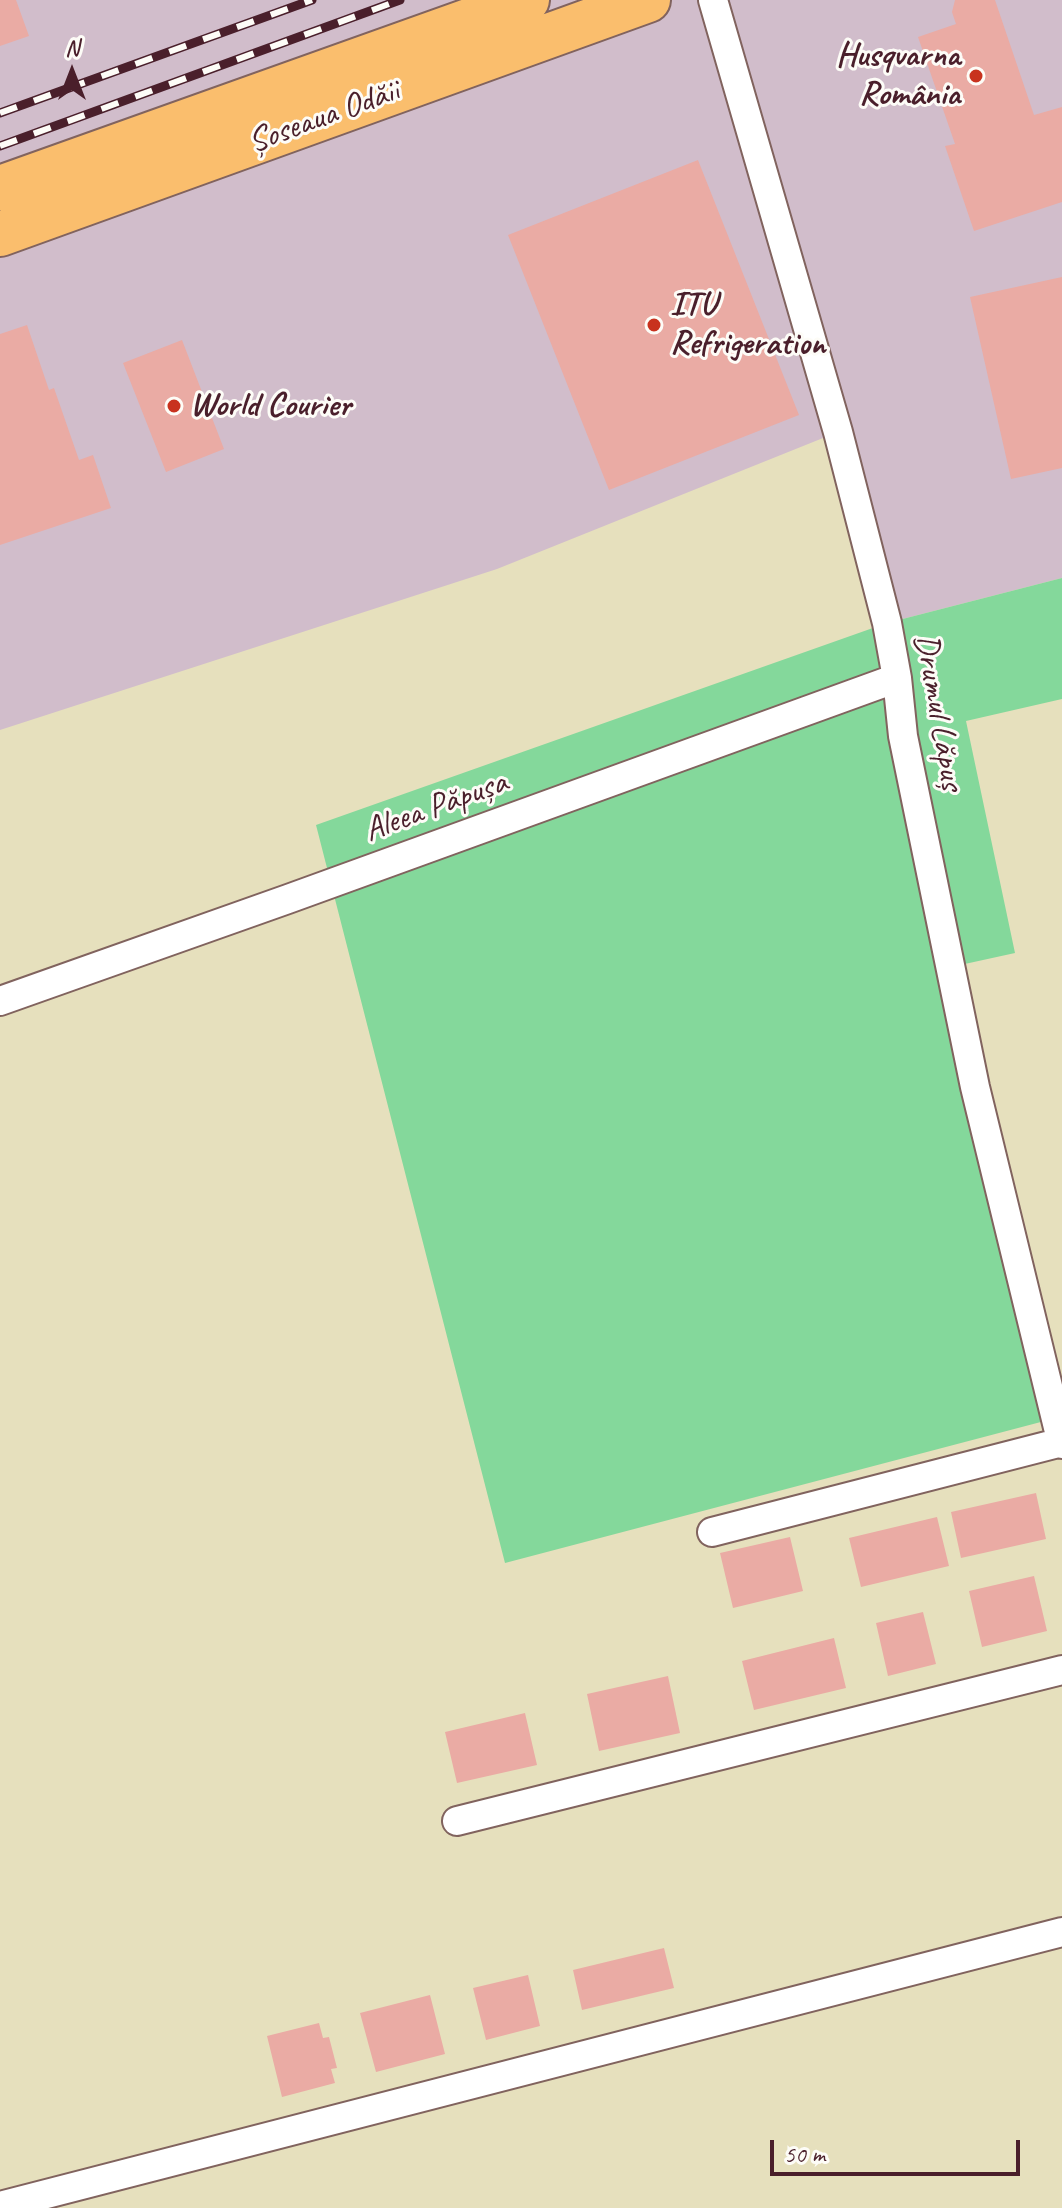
<!DOCTYPE html>
<meta charset="utf-8">
<style>
body{margin:0}
#map{position:relative;width:1062px;height:2208px;overflow:hidden;background:#e6e0bd;font-family:Caveat,sans-serif}
canvas{display:block}
.north{position:absolute;left:32px;top:32px;width:80px;height:80px;-webkit-text-stroke:6px #fdfcf7;paint-order:stroke;rotate:0deg;font-size:22px;font-weight:700;line-height:32px;text-align:center;color:#4a1f2b}
.north::after{content:'';display:block;margin:auto;width:28px;height:36px;background:#4a1f2b;clip-path:polygon(50% 0,100% 100%,50% 72%,0 100%)}
.scale{position:absolute;left:770px;top:2140px;width:250px;height:36px;box-sizing:border-box;border:4px solid #4a1f2b;border-top:0;padding-left:10px;font-size:24px;line-height:28px;white-space:nowrap;color:#4a1f2b;-webkit-text-stroke:6px #fdfcf7;paint-order:stroke}
</style>
<div id="map">
<canvas width="1062" height="2208"></canvas>
<div class="north">N</div>
<div class="scale">50 m</div>
</div>
<script>
const context = document.querySelector('canvas').getContext('2d');
context.lineJoin = 'round';
function fill(path, color) { context.fillStyle = color; context.fill(path, 'evenodd'); }
const shape = rows => new Path2D(rows.map(r => 'M' + r).join(''));
function strokePath(path, color, width, dash) { context.strokeStyle = color; context.lineWidth = width; context.lineCap = dash ? 'butt' : 'round'; context.setLineDash(dash || []); context.stroke(path); }
function label(font, color, halo, rows, align = 'center') {
  context.font = font + ' Caveat,sans-serif'; context.lineWidth = 6; context.setLineDash([]); context.textBaseline = 'middle'; context.strokeStyle = halo; context.fillStyle = color; for (const [text, x, y, turn = 0] of rows) {
    context.save(); context.translate(x, y); context.rotate((+turn || 0) * Math.PI / 180); context.textAlign = isNaN(turn) ? turn : align; if (halo) context.strokeText(text, 0, 0); context.fillText(text, 0, 0); context.restore();
  }
}
fill(shape([
 [0,0,1062,0,1062,578,887,623,838,432,497,569,0,730]
]), '#d1bdcb');
fill(shape([
 [1062,578,1062,699,966,721,1015,953,951,967,1056,1418,505,1563,316,825,887,623]
]), '#84d89b');
fill(shape([
 [0,0,16,0,29,36,0,46],
 [955,0,995,0,1034,115,1062,107,1062,202,974,231,945,146,955,144,918,37,956,24,952,12],
 [698,160,799,415,609,490,508,235],
 [1062,277,1062,468,1011,479,970,297],
 [27,325,49,390,54,388,79,460,93,455,111,508,0,545,0,334],
 [182,340,224,449,166,472,123,363],
 [1036,1493,1046,1539,961,1558,951,1512],
 [937,1517,949,1566,861,1587,849,1538],
 [790,1537,803,1591,733,1608,720,1553],
 [1034,1576,1047,1631,982,1647,969,1591],
 [923,1612,936,1664,888,1676,876,1623],
 [834,1638,846,1688,754,1710,742,1661],
 [668,1676,680,1733,599,1751,587,1694],
 [525,1713,537,1765,457,1783,445,1732],
 [664,1948,674,1988,582,2010,573,1970],
 [528,1975,540,2026,486,2040,473,1988],
 [430,1995,445,2054,376,2072,360,2013],
 [319,2023,323,2038,329,2037,337,2068,331,2069,335,2083,282,2097,267,2036]
]), '#eaaba4');
const minor = shape([
 [713,0,838,432,887,623,897,678,903,736,975,1087,1062,1444],
 [0,1001,288,899,897,678],
 [712,1532,1062,1442],
 [457,1821,1062,1670],
 [0,2206,1062,1932]
]);
const primary = shape([
 [0,188,527,0],
 [0,234,648,0]
]);
strokePath(minor, '#81635e', 32);
strokePath(primary, '#81635e', 48);
strokePath(minor, '#fff', 28);
strokePath(primary, '#fabe6d', 44);
const rail = shape([
 [0,113,312,0],
 [0,146,400,0]
]);
strokePath(rail, '#4a1f2b', 9);
strokePath(rail, '#fdfcf7', 6, [18]);
for (const [x, y, r, color] of [
 [976,76,8,"#c8321e"],
 [654,325,8,"#c8321e"],
 [174,406,8,"#c8321e"]
]) { const dot = new Path2D(); dot.arc(x, y, r, 0, 2 * Math.PI); context.fillStyle = color; context.fill(dot); strokePath(dot, '#fdfcf7', 3); }
label('bold 34px', '#4a1f2b', '#fdfcf7', [
 ["Husqvarna",960,56,"right"],
 ["România",960,95,"right"],
 ["ITU",670,305],
 ["Refrigeration",670,344],
 ["World Courier",190,406]
], 'left');
label('34px', '#4a1f2b', '#fdfcf7', [
 ["Șoseaua Odăii",324,117,-20],
 ["Drumul Lăpuș",938,712,80],
 ["Aleea Păpușa",436,807,-20]
]);
</script>
